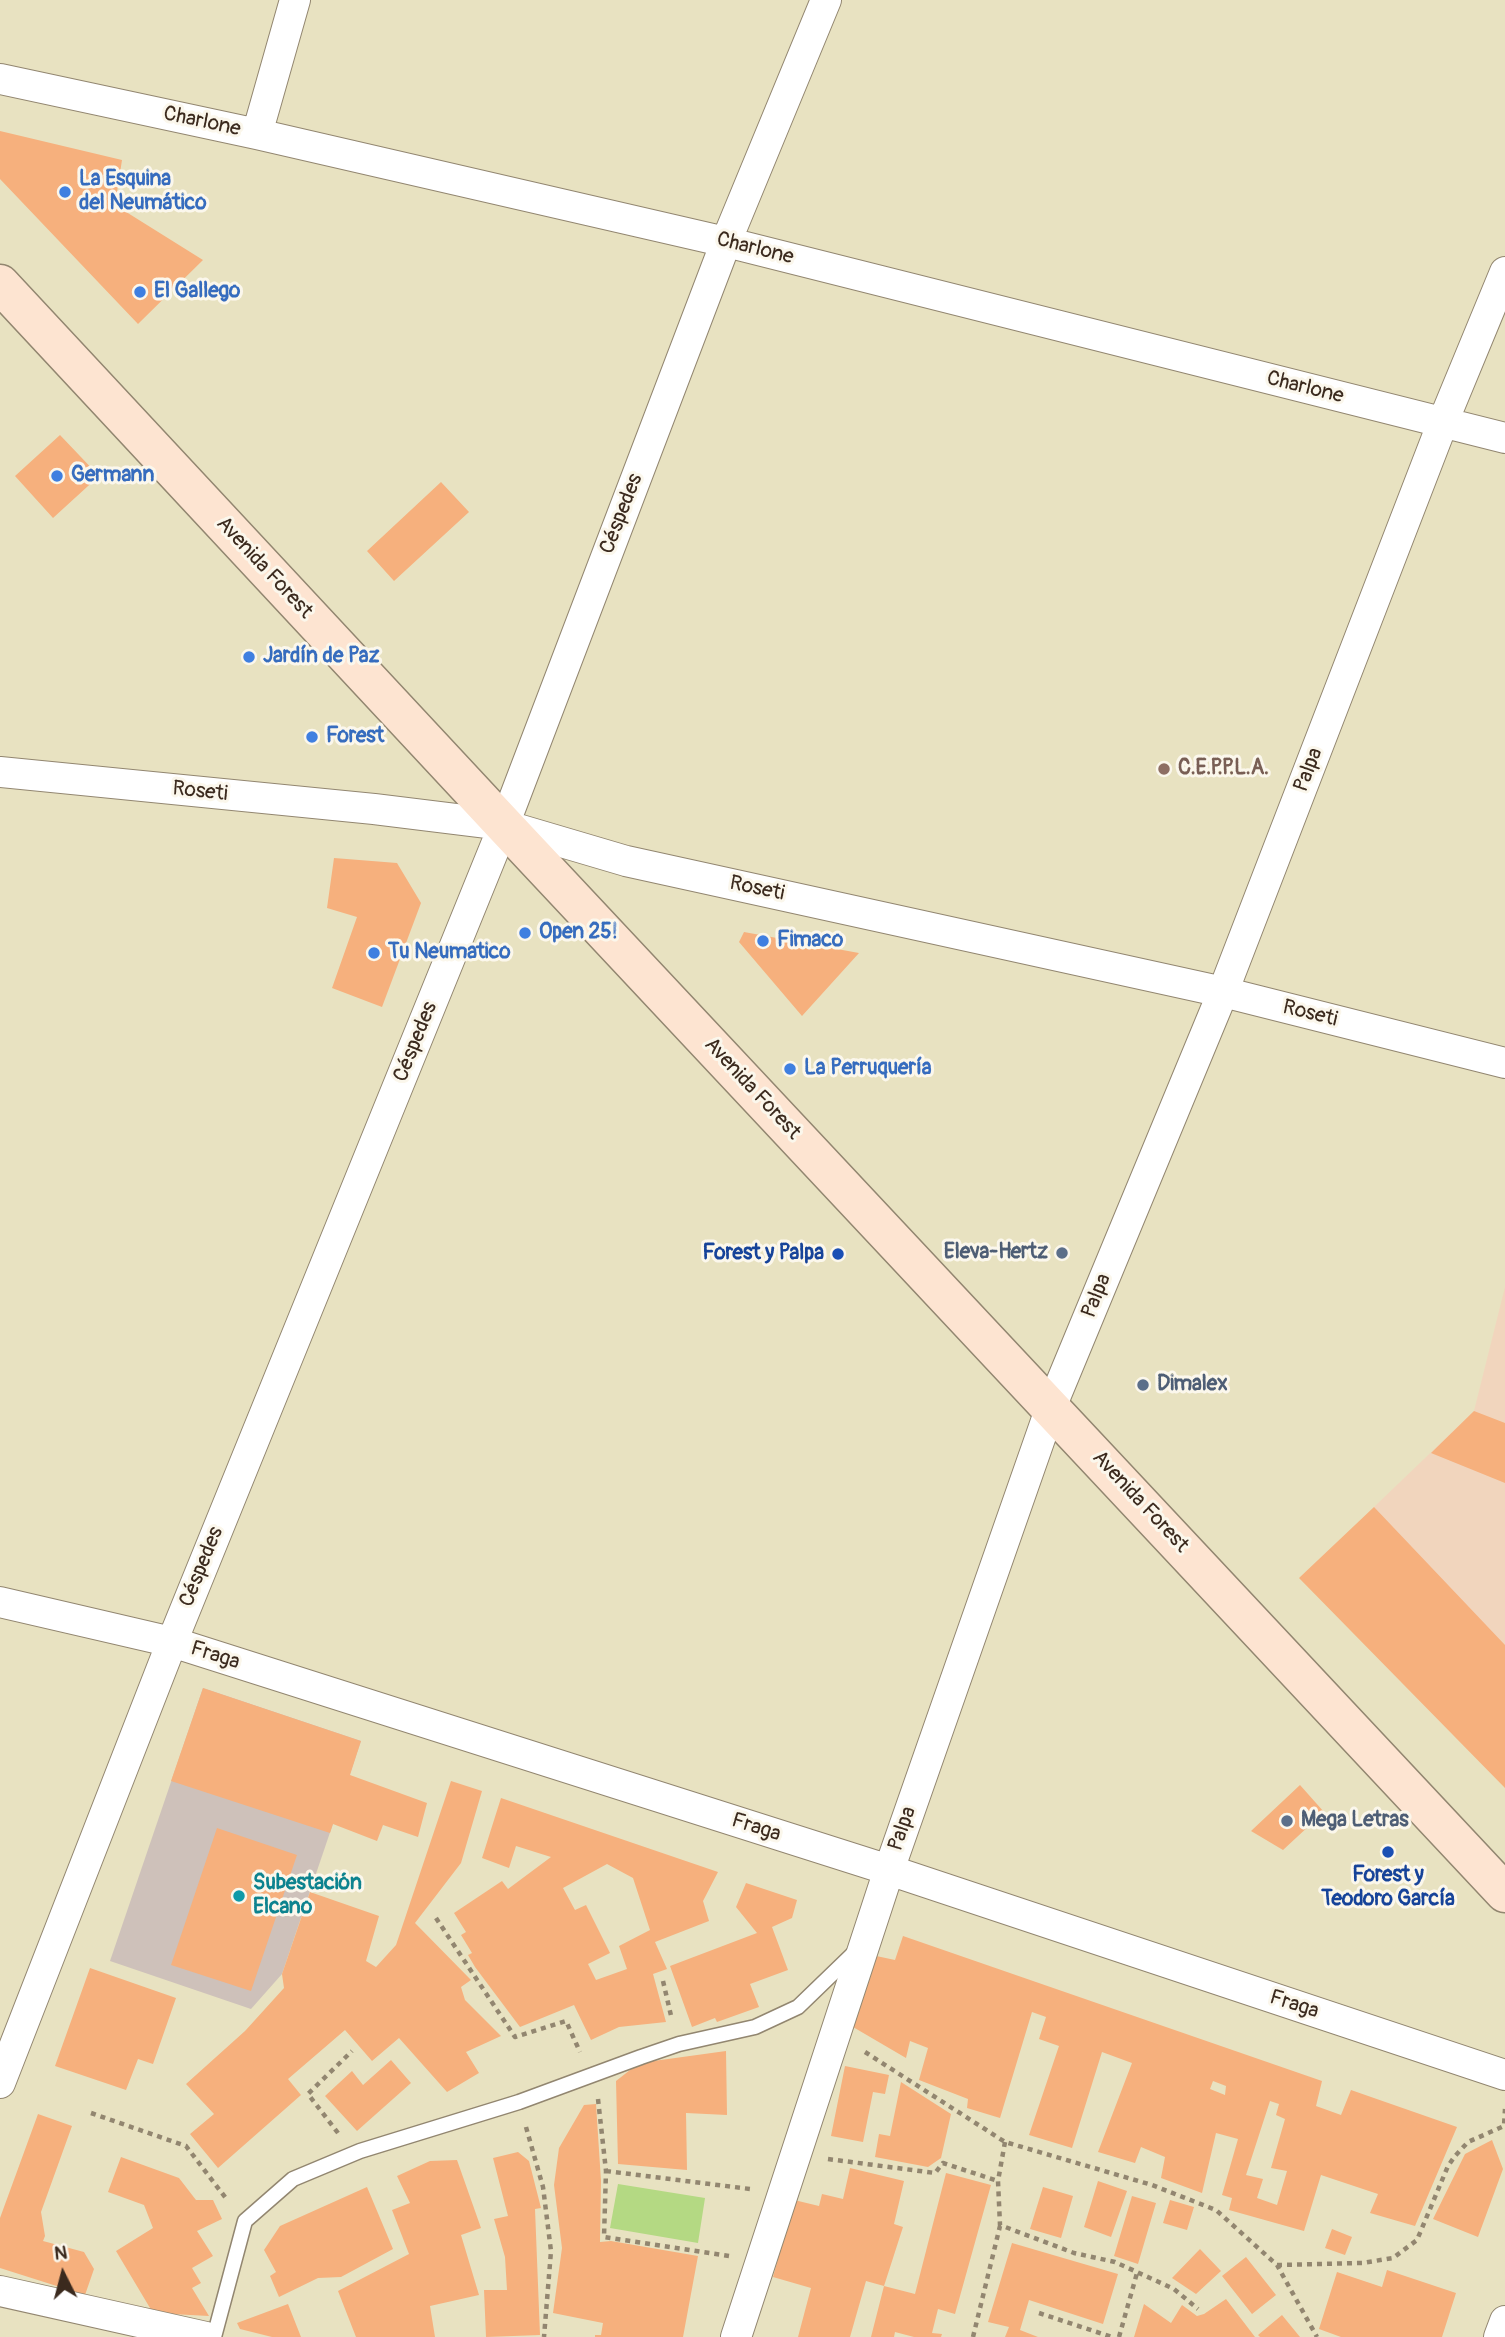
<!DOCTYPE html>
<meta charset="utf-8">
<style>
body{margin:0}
#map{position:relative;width:1505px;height:2337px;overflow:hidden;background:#e8e2c1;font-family:Pangolin,sans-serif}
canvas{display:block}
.north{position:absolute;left:28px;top:2239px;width:70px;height:70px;-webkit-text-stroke:5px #fbf7ec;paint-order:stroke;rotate:354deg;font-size:19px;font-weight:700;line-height:28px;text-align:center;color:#3b2a1e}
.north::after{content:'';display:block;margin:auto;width:24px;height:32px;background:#3b2a1e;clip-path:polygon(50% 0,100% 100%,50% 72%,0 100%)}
</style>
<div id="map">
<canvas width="1505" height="2337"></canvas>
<div class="north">N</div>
</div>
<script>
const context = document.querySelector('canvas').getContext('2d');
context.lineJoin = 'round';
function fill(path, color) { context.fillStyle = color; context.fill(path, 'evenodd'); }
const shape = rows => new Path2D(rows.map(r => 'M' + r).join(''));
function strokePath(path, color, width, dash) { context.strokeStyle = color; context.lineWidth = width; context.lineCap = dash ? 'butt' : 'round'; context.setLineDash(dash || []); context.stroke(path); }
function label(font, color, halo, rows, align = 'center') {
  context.font = font + ' Pangolin,sans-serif'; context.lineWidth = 6; context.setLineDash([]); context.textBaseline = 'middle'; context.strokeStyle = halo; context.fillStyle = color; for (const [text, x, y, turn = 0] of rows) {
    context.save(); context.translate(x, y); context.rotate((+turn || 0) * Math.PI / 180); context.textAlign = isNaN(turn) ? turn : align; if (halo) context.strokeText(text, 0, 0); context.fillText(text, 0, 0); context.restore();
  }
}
fill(shape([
 [1505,1287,1505,1788,1374,1507,1474,1411]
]), '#f1d5bd');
fill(shape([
 [203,1688,361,1741,282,1974,251,2009,110,1961]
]), '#cec1ba');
fill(shape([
 [618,2184,705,2198,698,2243,610,2228]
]), '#b4d983');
fill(shape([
 [0,131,122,160,115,205,203,260,138,324,0,179],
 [60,435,99,476,53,518,15,476],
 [441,482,469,512,394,581,367,551],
 [334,858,397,863,421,903,382,1007,332,988,357,917,327,908],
 [744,932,859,953,802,1016,739,942],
 [1474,1411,1505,1423,1505,1483,1431,1453],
 [1374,1507,1505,1645,1505,1788,1299,1578],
 [203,1688,361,1741,350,1775,427,1803,418,1837,383,1825,377,1841,333,1824,330,1833,171,1781],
 [451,1781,482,1791,461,1863,415,1923,471,1980,461,1987,465,2000,501,2036,466,2052,479,2073,447,2092,399,2038,372,2061,345,2030,288,2079,301,2095,218,2168,190,2134,214,2114,186,2084,245,2031,284,1988,282,1974,310,1892,379,1916,366,1961,376,1967,396,1945],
 [1300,1785,1324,1812,1283,1850,1251,1831],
 [501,1798,718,1872,703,1901,709,1921,655,1942,667,1969,653,1974,666,2022,619,2027,591,2040,574,2005,520,2027,475,1967,468,1955,472,1953,461,1935,466,1932,454,1913,502,1881,508,1889,551,1857,516,1846,509,1868,482,1858],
 [607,1864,633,1878,650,1930,619,1946,627,1969,596,1980,588,1964,610,1953,586,1905,575,1910,563,1888],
 [217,1828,297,1855,251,1991,171,1965],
 [746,1883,797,1900,792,1918,772,1927,788,1970,750,1984,759,2007,717,2022,715,2018,692,2027,670,1966,757,1933,736,1907],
 [903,1936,1322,2081,1316,2106,1341,2115,1351,2090,1457,2127,1415,2226,1370,2213,1378,2194,1321,2175,1304,2231,1229,2210,1232,2198,1222,2195,1238,2139,1216,2133,1202,2193,1161,2178,1165,2157,1141,2147,1135,2163,1098,2152,1132,2063,1102,2052,1072,2148,1029,2135,1059,2046,1039,2039,1046,2017,1032,2012,1000,2118,967,2108,968,2099,919,2080,928,2048,910,2041,906,2058,853,2027,867,1954,895,1960],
 [1213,2081,1226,2086,1225,2095,1210,2089],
 [1270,2101,1279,2104,1276,2115,1285,2119,1271,2168,1287,2171,1277,2205,1257,2198,1263,2179,1246,2175],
 [90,1968,176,1998,153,2064,138,2059,126,2090,55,2066],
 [726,2051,727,2115,686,2113,687,2170,618,2164,616,2081,639,2063],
 [391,2060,411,2083,357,2131,325,2096,352,2071,363,2085],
 [845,2066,889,2075,885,2094,873,2092,863,2142,831,2136],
 [901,2082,951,2114,941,2158,928,2167,875,2157,879,2134,890,2136],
 [596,2104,601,2181,600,2242,611,2241,698,2256,683,2337,595,2337,595,2335,601,2335,603,2323,553,2313,562,2248,554,2185,559,2148,584,2105],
 [38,2114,72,2126,41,2212,45,2236,43,2241,84,2252,94,2269,85,2295,0,2268,0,2218],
 [1492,2140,1503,2169,1478,2237,1433,2219,1465,2154],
 [518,2152,529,2161,541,2208,535,2209,540,2335,486,2337,484,2290,507,2290,505,2257,494,2219,508,2216,493,2158],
 [121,2157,179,2178,196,2200,213,2200,222,2219,197,2231,213,2256,192,2268,201,2283,192,2288,209,2316,153,2313,116,2251,153,2228,144,2205,108,2192],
 [457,2160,481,2228,461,2235,479,2295,430,2306,435,2337,356,2337,338,2291,409,2254,392,2210,410,2203,397,2176,430,2161],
 [850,2168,904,2181,894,2224,903,2227,884,2286,866,2281,850,2337,798,2337,811,2288,773,2277,784,2237,790,2199,819,2206,822,2194,843,2199],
 [946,2173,991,2185,955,2314,938,2309,932,2333,942,2334,941,2337,914,2337,895,2332,894,2337,871,2337,884,2286,915,2294],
 [1098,2181,1127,2191,1111,2237,1084,2227],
 [367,2187,393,2249,341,2277,318,2278,279,2297,270,2276,276,2272,264,2250,280,2226],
 [1043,2187,1073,2196,1061,2238,1030,2229],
 [1132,2196,1156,2203,1138,2264,1114,2256],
 [1170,2200,1194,2207,1187,2230,1163,2223],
 [1332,2229,1352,2237,1345,2255,1325,2248],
 [1012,2243,1118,2274,1103,2324,1029,2300,1020,2330,1038,2337,1005,2337,1009,2327,988,2322],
 [1200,2249,1221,2271,1196,2294,1172,2278],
 [1246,2257,1276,2295,1252,2314,1222,2276],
 [1387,2270,1456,2293,1442,2337,1341,2337,1319,2329,1337,2272,1382,2287],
 [1226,2299,1255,2337,1134,2337,1144,2304,1171,2323,1182,2305,1197,2316,1204,2314],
 [288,2304,301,2337,272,2337,240,2329,237,2323],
 [1282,2315,1300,2337,1260,2337,1258,2335]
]), '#f6b07d');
const service = shape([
 [214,2337,245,2221,293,2179,360,2151,519,2102,641,2057,679,2044,755,2027,798,2007,856,1951]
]);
const minor = shape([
 [0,79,257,134,726,242,1505,438],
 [257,134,295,0],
 [0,772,374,809,504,825,626,861,1223,992,1505,1063],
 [0,1602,172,1642,889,1870,1505,2075],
 [0,2083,172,1642,504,825,726,242,826,0],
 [0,2291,206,2337],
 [736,2337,889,1870,1051,1407,1223,992,1443,422,1505,272],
 [1499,2337,1505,2321]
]);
const secondary = shape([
 [0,284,504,825,1505,1893]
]);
strokePath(service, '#928670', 17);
strokePath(minor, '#928670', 32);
strokePath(secondary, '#928670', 41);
strokePath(shape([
 [436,1918,515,2037,566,2021,580,2052],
 [663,1981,672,2020],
 [865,2052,1005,2142,1152,2185,1216,2210,1277,2265,1317,2337],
 [598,2099,606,2171,604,2237,729,2256],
 [91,2113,186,2146,228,2201],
 [526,2127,543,2187,551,2251,544,2337],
 [338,2133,308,2094,352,2051],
 [1005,2142,998,2181,1000,2225,1074,2253,1115,2262,1174,2289,1198,2309],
 [828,2159,935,2173,943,2163,998,2181],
 [606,2171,750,2189],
 [1277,2265,1362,2263,1393,2258,1417,2240,1448,2166,1455,2156,1468,2142,1504,2126,1505,2109],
 [1039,2313,1112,2337],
 [973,2337,1000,2226],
 [1119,2337,1137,2273]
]), '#928670', 4.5, [5, 5]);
strokePath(service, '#fff', 14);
strokePath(minor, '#fff', 30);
strokePath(secondary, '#fde4d1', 38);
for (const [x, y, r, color] of [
 [65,192,7,"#3f7fe0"],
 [140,292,7,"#3f7fe0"],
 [57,476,7,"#3f7fe0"],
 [249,657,7,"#3f7fe0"],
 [312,737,7,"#3f7fe0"],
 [1164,769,7,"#8d6e63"],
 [525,933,7,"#3f7fe0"],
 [763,941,7,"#3f7fe0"],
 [374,953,7,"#3f7fe0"],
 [790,1069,7,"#3f7fe0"],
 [1062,1253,7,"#5c6f8a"],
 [838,1254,7,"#1a4fb4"],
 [1143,1385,7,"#5c6f8a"],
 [1287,1821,7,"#5c6f8a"],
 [1388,1852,7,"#1a4fb4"],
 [239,1896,7,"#0f9aa8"]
]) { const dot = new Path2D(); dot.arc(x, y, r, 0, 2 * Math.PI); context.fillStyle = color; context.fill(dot); strokePath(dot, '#fbf7ec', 2.5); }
label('21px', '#3b2a1e', '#fbf7ec', [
 ["Charlone",202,122,12],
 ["Charlone",755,249,14],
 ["Charlone",1305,388,14],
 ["Céspedes",622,514,-69],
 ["Avenida Forest",264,568,47],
 ["Palpa",1309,770,-69],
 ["Roseti",200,792,6],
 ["Roseti",757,889,12],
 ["Roseti",1310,1014,14],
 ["Céspedes",416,1042,-68],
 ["Avenida Forest",752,1089,47],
 ["Palpa",1097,1296,-68],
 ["Avenida Forest",1140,1502,47],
 ["Céspedes",202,1567,-68],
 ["Fraga",215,1656,18],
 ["Fraga",756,1828,18],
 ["Palpa",903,1829,-71],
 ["Fraga",1294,2005,18]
]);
label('bold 21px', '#366cbe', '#fbf7ec', [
 ["La Esquina",79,180],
 ["del Neumático",79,204],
 ["El Gallego",154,292],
 ["Germann",71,476],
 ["Jardín de Paz",263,657],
 ["Forest",326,737],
 ["Open 25!",539,933],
 ["Fimaco",777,941],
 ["Tu Neumatico",388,953],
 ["La Perruquería",804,1069]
], 'left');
label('bold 21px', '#785e54', '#fbf7ec', [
 ["C.E.P.P.L.A.",1178,769]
], 'left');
label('bold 21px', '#4e5e75', '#fbf7ec', [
 ["Eleva-Hertz",1048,1253,"right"],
 ["Dimalex",1157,1385],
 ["Mega Letras",1301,1821]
], 'left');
label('bold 21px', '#164399', '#fbf7ec', [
 ["Forest y Palpa",824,1254],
 ["Forest y",1388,1876,"center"],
 ["Teodoro García",1388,1900,"center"]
], 'right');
label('bold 21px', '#0d838f', '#fbf7ec', [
 ["Subestación",253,1884],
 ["Elcano",253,1908]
], 'left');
</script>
